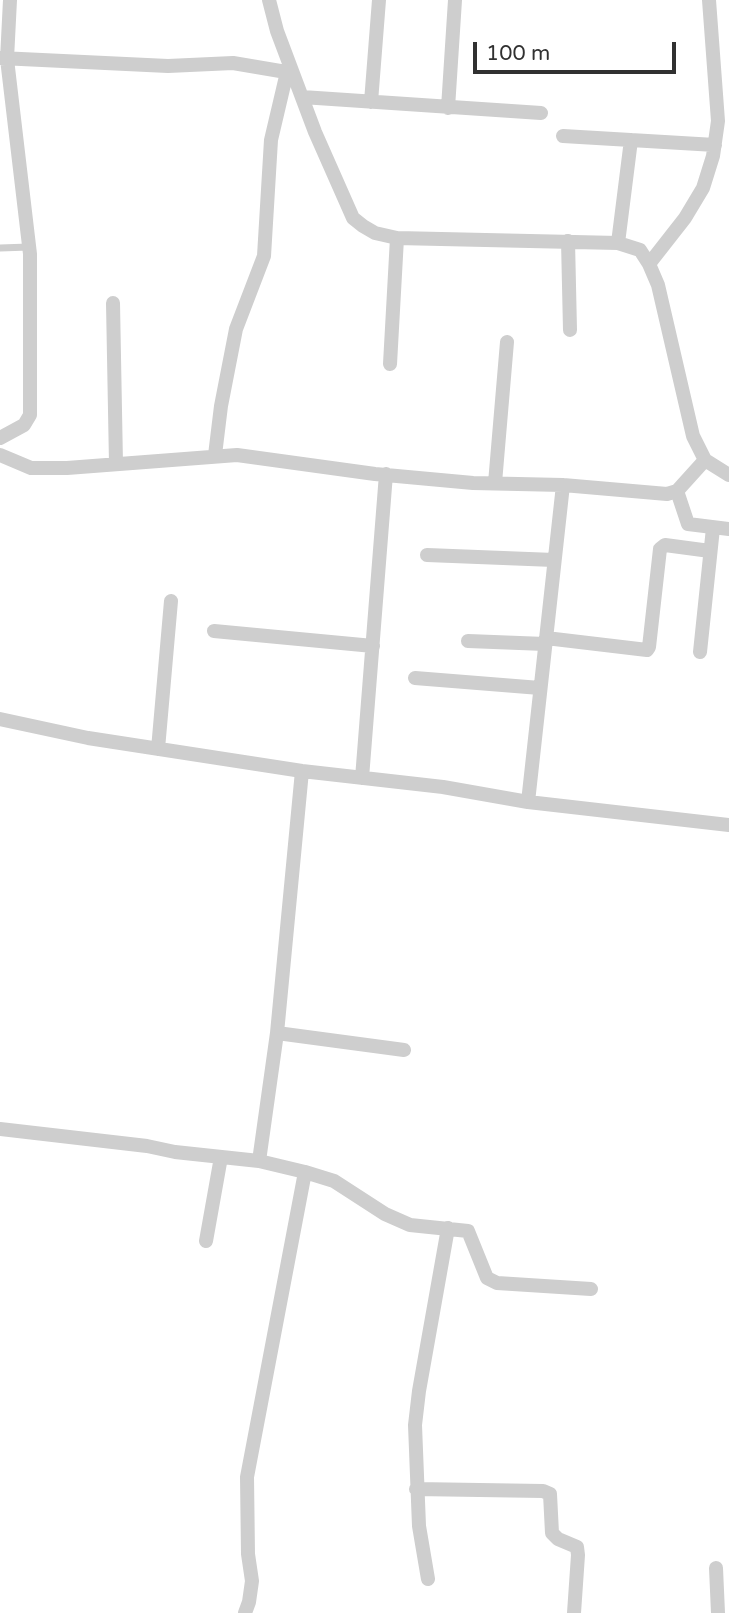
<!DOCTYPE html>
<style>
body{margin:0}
#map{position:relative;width:729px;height:1613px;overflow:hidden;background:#fff;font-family:"Varela Round",sans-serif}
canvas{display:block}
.scale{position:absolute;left:473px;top:42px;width:203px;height:32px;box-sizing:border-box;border:4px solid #313131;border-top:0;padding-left:9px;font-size:21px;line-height:24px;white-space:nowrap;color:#313131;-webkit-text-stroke:5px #fff;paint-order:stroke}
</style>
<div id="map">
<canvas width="729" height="1613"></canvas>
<div class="scale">100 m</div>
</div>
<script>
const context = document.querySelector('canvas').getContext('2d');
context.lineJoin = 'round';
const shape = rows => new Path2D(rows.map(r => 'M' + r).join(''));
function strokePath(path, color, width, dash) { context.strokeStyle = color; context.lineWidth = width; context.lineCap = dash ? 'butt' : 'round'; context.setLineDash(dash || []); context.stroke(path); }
strokePath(shape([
 [0,248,29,247]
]), '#cecece', 7);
strokePath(shape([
 [269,0,277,31,315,132,353,218,363,226,375,233,397,238,618,243,640,250,649,264,658,285,693,436,705,460,729,475],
 [0,58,168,66,233,63,292,73],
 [302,97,541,113],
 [371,102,379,0],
 [448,108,455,0],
 [563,136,715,145],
 [568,241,570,330],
 [618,243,631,140],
 [649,264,685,218,703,188,713,156,718,121,709,0],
 [113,303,116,464],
 [390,364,397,238],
 [0,438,24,425,30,415,30,254,7,59,10,0],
 [0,455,31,468,67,468,237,455,375,474,473,483,563,485,667,494,677,491,705,460],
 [215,455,221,406,236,329,264,256,271,140,287,72],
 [495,483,507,342],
 [677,491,688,524,729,529],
 [427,555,554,560],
 [214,631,373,646],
 [546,638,647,650,649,647,660,549,665,545,710,551],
 [468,641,545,644],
 [700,652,713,528],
 [415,678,540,688],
 [0,719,88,738,302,771,443,787,528,802,729,825],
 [158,749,171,601],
 [362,778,386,474],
 [528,802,563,485],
 [277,1033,404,1050],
 [0,1129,147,1146,175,1152,259,1161,305,1172,334,1181,385,1214,410,1225,468,1231,487,1278,497,1283,591,1289],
 [259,1161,277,1033,302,771],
 [206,1241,221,1157],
 [416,1489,543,1491,550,1494,552,1533,558,1539,577,1547,578,1555,574,1613],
 [716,1568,718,1613],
 [428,1579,419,1526,415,1425,419,1391,448,1228],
 [245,1613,249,1602,252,1581,248,1554,247,1477,305,1172]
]), '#cecece', 14);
</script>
